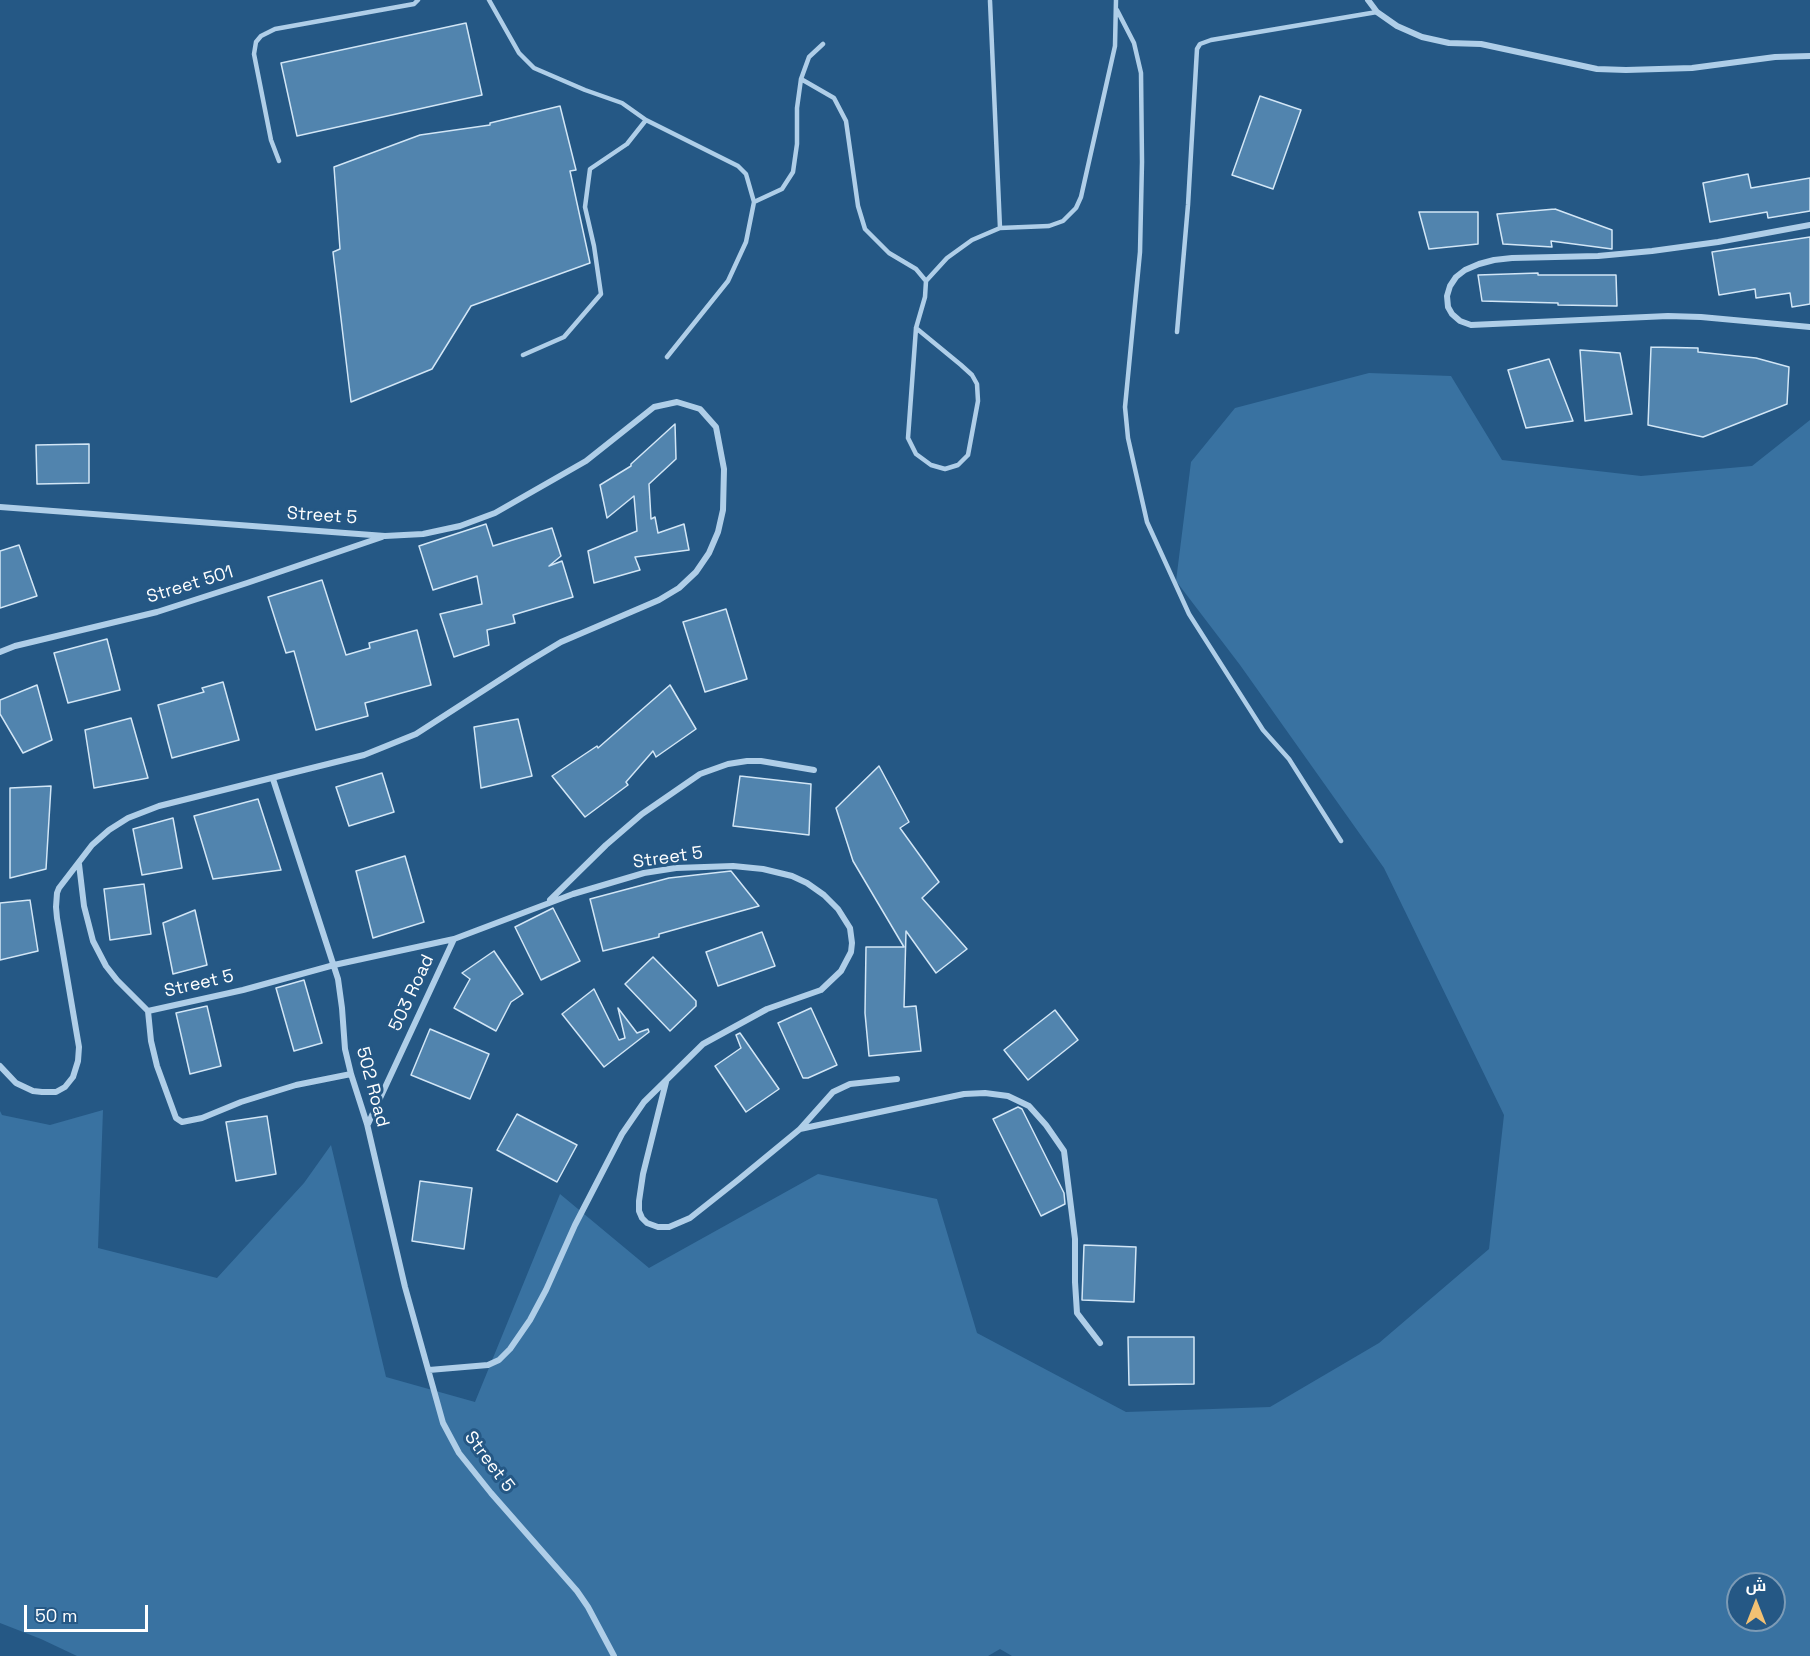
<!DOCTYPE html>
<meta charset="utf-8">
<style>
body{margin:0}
#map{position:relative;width:1810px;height:1656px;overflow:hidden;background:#255885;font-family:"Space Grotesk",Cairo,sans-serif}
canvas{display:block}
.north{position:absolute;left:1726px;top:1572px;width:60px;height:60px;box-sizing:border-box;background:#255885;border:2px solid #7c9bb6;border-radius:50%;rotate:0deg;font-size:16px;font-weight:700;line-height:24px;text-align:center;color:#fff}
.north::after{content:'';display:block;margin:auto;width:21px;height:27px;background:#f2c173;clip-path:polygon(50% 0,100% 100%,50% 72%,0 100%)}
.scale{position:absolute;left:24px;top:1605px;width:124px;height:27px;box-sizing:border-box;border:3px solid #fff;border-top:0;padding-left:8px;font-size:18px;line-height:21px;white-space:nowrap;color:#fff;-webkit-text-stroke:4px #255885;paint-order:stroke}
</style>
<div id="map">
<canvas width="1810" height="1656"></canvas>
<div class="north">ش</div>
<div class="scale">50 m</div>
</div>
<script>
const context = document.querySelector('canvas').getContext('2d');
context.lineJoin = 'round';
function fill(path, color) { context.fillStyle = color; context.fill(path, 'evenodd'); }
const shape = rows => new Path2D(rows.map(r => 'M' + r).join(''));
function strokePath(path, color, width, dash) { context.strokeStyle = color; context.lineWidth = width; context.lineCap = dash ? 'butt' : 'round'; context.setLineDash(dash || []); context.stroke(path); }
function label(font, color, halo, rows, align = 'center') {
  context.font = font + ' "Space Grotesk",sans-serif'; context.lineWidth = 6; context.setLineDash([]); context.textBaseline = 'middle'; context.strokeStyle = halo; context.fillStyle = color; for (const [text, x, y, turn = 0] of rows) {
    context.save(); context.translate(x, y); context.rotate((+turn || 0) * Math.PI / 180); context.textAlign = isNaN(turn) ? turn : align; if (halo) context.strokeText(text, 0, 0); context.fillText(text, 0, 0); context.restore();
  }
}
fill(shape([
 [1369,373,1451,376,1502,460,1641,476,1752,466,1810,420,1810,1656,1012,1656,1000,1649,988,1656,77,1656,41,1639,0,1623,0,1111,2,1115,50,1125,103,1110,98,1248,217,1278,304,1183,331,1145,386,1377,475,1402,560,1194,649,1268,818,1174,937,1199,977,1333,1126,1412,1270,1407,1379,1343,1489,1249,1504,1115,1384,868,1240,665,1176,581,1191,462,1235,408],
 [1738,1584,1774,1584,1774,1620,1738,1620]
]), '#3972a1');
const building = shape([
 [466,23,482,95,297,136,281,63,466,23],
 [1260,96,1301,110,1273,189,1232,175,1260,96],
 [560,106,576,170,570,171,590,263,471,306,432,369,351,402,333,252,340,249,334,167,420,135,490,125,490,123,560,106],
 [1748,174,1751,188,1810,178,1810,211,1768,218,1767,212,1710,222,1703,183,1748,174],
 [1555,209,1612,230,1612,249,1551,241,1552,247,1503,244,1497,214,1555,209],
 [1419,212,1478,212,1478,244,1429,249,1419,212],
 [1810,237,1810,304,1792,307,1790,293,1756,298,1755,289,1719,295,1712,252,1810,237],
 [1538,273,1538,275,1616,275,1617,306,1558,305,1558,303,1482,301,1478,275,1538,273],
 [1651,347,1698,348,1698,352,1756,358,1789,367,1787,404,1703,437,1648,425,1651,347],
 [1580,350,1620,353,1632,414,1585,421,1580,350],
 [1549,359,1573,421,1526,428,1508,370,1549,359],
 [675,424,676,459,649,484,651,519,655,517,658,533,684,524,689,550,635,557,640,570,594,583,588,551,637,531,634,496,607,518,600,485,631,466,631,464,675,424],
 [89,444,89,483,37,484,36,445,89,444],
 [486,524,493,546,552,528,561,556,549,566,562,561,573,597,513,615,515,623,487,630,489,645,454,657,440,614,482,604,477,576,433,590,419,546,486,524],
 [19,545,37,596,0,608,0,551,19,545],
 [322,580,346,655,370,648,369,643,417,630,431,685,365,703,368,716,316,730,294,651,286,653,268,597,322,580],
 [726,609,747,679,705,692,683,622,726,609],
 [107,639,120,690,68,703,54,653,107,639],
 [223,682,239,740,172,758,158,705,204,692,202,688,223,682],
 [37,685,52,740,23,753,0,714,0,700,37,685],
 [670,685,696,729,656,757,653,751,626,782,628,785,585,817,552,776,597,746,598,748,670,685],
 [131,718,148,778,94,788,85,730,131,718],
 [518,719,532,776,481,788,474,727,518,719],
 [879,766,909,822,900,828,939,882,922,898,967,949,936,973,906,931,904,1007,916,1006,921,1051,869,1056,865,1013,866,947,904,947,853,861,836,808,879,766],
 [382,773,394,812,349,826,336,787,382,773],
 [740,776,811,784,809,835,733,826,740,776],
 [51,786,46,869,10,878,10,788,51,786],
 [258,799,281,870,213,879,194,816,258,799],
 [173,818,182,868,142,875,133,829,173,818],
 [405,856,424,922,373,938,356,871,405,856],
 [731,871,759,906,659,934,659,937,603,951,590,899,669,878,731,871],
 [144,884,151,934,110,940,104,889,144,884],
 [30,900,38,951,0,960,0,903,30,900],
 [553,908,580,961,541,980,515,927,553,908],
 [195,910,207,965,173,974,163,923,195,910],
 [762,932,775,966,718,986,706,952,762,932],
 [494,951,523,994,511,1002,496,1031,454,1008,470,979,462,973,494,951],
 [653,957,696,1001,696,1006,670,1031,625,984,653,957],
 [304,980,322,1043,294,1051,276,988,304,980],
 [594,989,619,1040,625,1038,618,1008,637,1033,648,1029,649,1032,604,1067,562,1014,594,989],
 [207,1006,221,1066,190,1074,176,1013,207,1006],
 [811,1008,837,1065,808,1078,803,1078,778,1023,811,1008],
 [1055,1010,1078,1040,1028,1080,1004,1050,1055,1010],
 [430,1029,489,1054,470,1099,411,1075,430,1029],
 [740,1033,779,1089,746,1112,715,1066,741,1048,736,1035,740,1033],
 [1018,1107,1022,1109,1064,1193,1065,1204,1041,1216,993,1119,1018,1107],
 [517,1114,577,1145,557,1182,497,1150,517,1114],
 [267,1116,276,1174,236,1181,226,1122,267,1116],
 [420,1181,472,1188,464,1249,412,1241,420,1181],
 [1084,1245,1136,1247,1134,1302,1082,1300,1084,1245],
 [1128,1337,1194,1337,1194,1384,1129,1385,1128,1337]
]);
fill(building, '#5184ae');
strokePath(building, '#d2e6f6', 1.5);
strokePath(shape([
 [489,0,519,53,534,68,585,90,622,103,646,120,627,144,590,169,585,207,594,246,601,294,564,337,523,355],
 [990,1,1000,228],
 [1117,10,1134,43,1141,73,1142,162,1140,252,1125,407,1128,438,1147,522,1189,614,1263,730,1289,759,1341,841],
 [801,79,834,98,846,121,858,206,865,229,889,253,916,269,926,281,925,297,916,328,908,438,916,454,931,465,945,469,958,465,968,455,978,401,977,384,972,375,961,365,916,328],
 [646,120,738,166,746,174,754,202,746,242,728,281,667,357],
 [279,161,271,140,254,54,256,42,261,36,275,29,414,4,418,0],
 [754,202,782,189,793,172,797,144,797,108,801,79,809,57,823,44],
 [926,281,947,258,972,240,1000,228,1049,226,1063,221,1076,208,1081,197,1115,46,1116,0],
 [1177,332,1188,205,1197,49,1200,44,1211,40,1377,12]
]), '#afcee8', 4.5);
strokePath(shape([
 [1368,0,1377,12,1397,26,1422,37,1449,43,1481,44,1597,69,1626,70,1692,68,1775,57,1810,56],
 [1810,225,1718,242,1652,251,1598,256,1512,258,1494,260,1479,264,1465,270,1456,277,1450,286,1447,296,1448,307,1452,314,1460,321,1471,325,1668,316,1701,317,1810,327],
 [0,507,385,536,423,534,460,526,495,513,586,461,654,407,677,402,700,409,716,427,724,469,723,510,718,532,709,553,696,572,679,588,659,600,561,642,526,663,416,734,364,755,159,806,128,818,109,830,92,845,59,888,57,893,56,907,57,918,79,1047,78,1061,73,1077,65,1087,56,1092,42,1092,33,1091,16,1083,0,1066],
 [0,652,15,646,157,612,247,583,382,537],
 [273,779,338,979,342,1008,345,1049,351,1074,367,1124,405,1287,443,1423,459,1453,491,1493,577,1591,588,1607,614,1656],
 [79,864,84,906,93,941,106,966,117,980,148,1011],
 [550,900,606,845,642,814,700,774,728,764,747,761,761,761,814,770],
 [148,1011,243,990,334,965,454,939,573,894,644,873,676,868,733,866,763,869,792,876,807,883,824,895,838,909,850,928,852,943,851,952,841,971,821,990,767,1009,703,1044,644,1102,622,1134,575,1225,546,1290,530,1320,510,1349,499,1360,488,1365,429,1370],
 [148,1011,151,1041,157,1066,176,1118,182,1122,202,1118,241,1102,296,1085,351,1074],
 [666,1082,643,1174,639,1201,639,1211,642,1218,647,1223,658,1227,669,1227,690,1218,738,1180,800,1129,833,1092,850,1084,897,1079],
 [368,1124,454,939],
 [800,1129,964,1094,985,1093,1008,1096,1029,1106,1046,1125,1064,1151,1075,1239,1075,1282,1077,1313,1100,1343]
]), '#afcee8', 6);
label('18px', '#fff', '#255885', [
 ["Street 5",322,516,4],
 ["Street 501",190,585,-17],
 ["Street 5",668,858,-8],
 ["Street 5",199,984,-13],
 ["503 Road",412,993,-65],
 ["502 Road",372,1087,75],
 ["Street 5",489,1462,53]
]);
</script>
